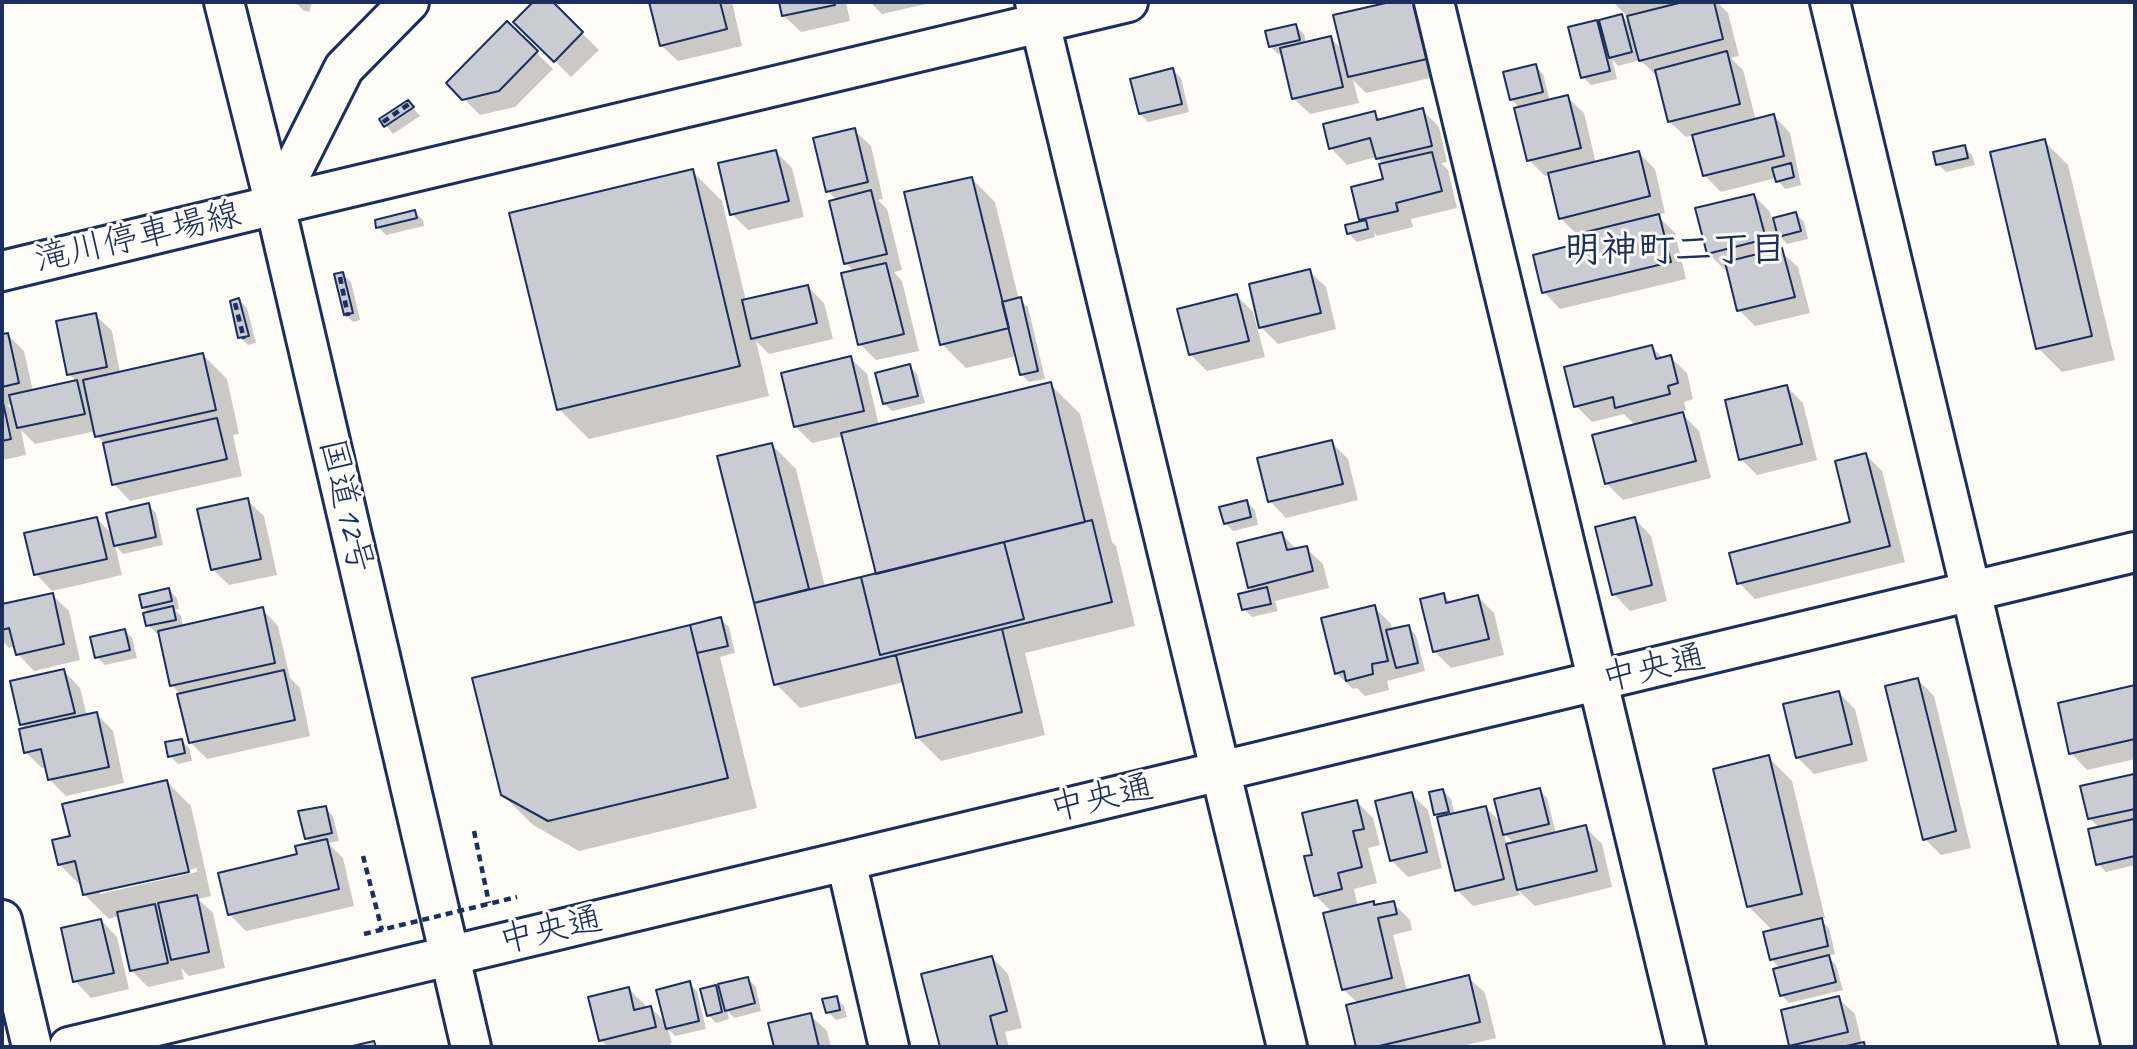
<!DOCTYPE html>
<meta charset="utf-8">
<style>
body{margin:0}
#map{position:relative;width:2137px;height:1049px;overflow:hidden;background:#fdfcf7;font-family:Caveat,sans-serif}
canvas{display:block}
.frame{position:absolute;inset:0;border:4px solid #1b2f5e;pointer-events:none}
</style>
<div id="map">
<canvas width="2137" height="1049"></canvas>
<div class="frame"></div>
</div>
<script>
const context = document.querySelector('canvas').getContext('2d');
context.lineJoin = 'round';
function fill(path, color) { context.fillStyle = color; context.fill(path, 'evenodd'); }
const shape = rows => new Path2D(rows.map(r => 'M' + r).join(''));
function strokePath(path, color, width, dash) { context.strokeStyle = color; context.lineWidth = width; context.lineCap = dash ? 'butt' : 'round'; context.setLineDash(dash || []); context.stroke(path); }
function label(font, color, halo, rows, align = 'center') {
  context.font = font + ' Caveat,"Klee One",sans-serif'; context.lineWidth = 6; context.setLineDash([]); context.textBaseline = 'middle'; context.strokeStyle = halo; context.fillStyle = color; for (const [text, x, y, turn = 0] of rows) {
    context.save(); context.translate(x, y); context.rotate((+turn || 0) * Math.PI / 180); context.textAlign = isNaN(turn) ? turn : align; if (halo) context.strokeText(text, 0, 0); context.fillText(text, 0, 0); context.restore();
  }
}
fill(shape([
 [290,2,312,2,309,12,303,10,298,5],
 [535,2,550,2,599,50,571,77,516,22],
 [650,2,732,2,742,46,678,61,661,45],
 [781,2,846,2,850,21,801,32,784,16],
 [870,2,935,2,882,14],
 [1397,2,1416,2,1443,75,1366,93,1353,80,1359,103,1310,114,1293,98,1283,53,1278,54,1270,46,1296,26,1304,34,1306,43,1330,38,1343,50,1335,17],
 [1613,2,1678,2,1679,5,1685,3,1683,2,1723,2,1718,3,1728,13,1739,56,1731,58,1743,70,1756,121,1774,116,1790,133,1801,185,1785,189,1776,178,1721,192,1704,175,1694,135,1686,137,1669,121,1657,76,1640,60,1618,66,1612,59,1617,79,1591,85,1583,77,1596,22,1603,29,1622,16,1632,26,1629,18],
 [507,24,553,69,515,107,480,115,448,83],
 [1535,66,1543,74,1550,101,1567,97,1584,113,1596,163,1639,153,1655,169,1665,213,1657,215,1675,233,1686,279,1560,309,1544,292,1586,244,1583,233,1577,234,1560,218,1550,175,1545,176,1529,160,1520,108,1511,99],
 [1173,70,1181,78,1189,112,1148,122,1140,114],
 [408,102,420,116,393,134,381,119],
 [1422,110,1439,127,1447,162,1441,163,1448,170,1457,208,1411,219,1413,227,1377,236,1374,232,1375,237,1357,242,1349,234,1347,226,1363,222,1361,219,1385,180,1384,165,1376,157,1347,165,1331,148,1374,113,1382,121],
 [854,130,871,146,883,199,878,200,887,209,902,270,894,272,902,281,919,351,876,360,860,344,854,272,846,263,837,200,828,191],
 [2044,141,2068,165,2115,360,2062,372,2038,348],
 [1964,147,1972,155,1975,165,1946,172,1938,164],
 [776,152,792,168,804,217,748,230,732,214],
 [692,171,722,201,746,301,808,287,824,303,833,339,769,354,756,341,769,396,589,439,559,409],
 [971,178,995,202,1019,300,1028,307,1045,379,1029,382,1021,374,1017,356,966,368,942,344],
 [1754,195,1770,212,1772,220,1796,214,1804,222,1808,239,1787,244,1775,232,1780,251,1798,267,1810,313,1755,326,1739,310,1729,269,1725,270,1708,253],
 [415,212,423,220,424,226,386,235,378,227],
 [1309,271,1326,287,1336,329,1278,344,1261,327],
 [343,274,351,282,360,320,353,322,345,314],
 [1237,296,1253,312,1265,357,1207,371,1190,354],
 [239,300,247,308,256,343,248,345,240,337],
 [95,315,112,331,120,373,203,355,227,379,239,434,233,435,242,476,130,501,114,484,105,444,97,436,96,431,35,444,21,430,26,455,2,460,2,336,8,335,24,351,33,391,77,382,69,374],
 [13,404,15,413,7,405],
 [1652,347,1663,358,1670,357,1687,373,1693,399,1684,402,1686,410,1680,412,1699,431,1711,478,1623,500,1606,483,1636,426,1624,414,1592,422,1576,406],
 [850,358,867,374,879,426,1050,384,1080,414,1112,542,1116,546,1135,626,1025,653,1045,735,941,761,917,737,904,682,800,708,776,684,720,457,772,445,796,469,825,587,878,574,843,436,812,443,795,426],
 [909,366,917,374,925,403,892,411,884,403],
 [1787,387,1803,403,1817,460,1757,475,1741,459],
 [1331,442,1348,459,1358,500,1286,518,1270,501],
 [1866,455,1882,471,1905,562,1755,599,1739,583,1853,524],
 [247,500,264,516,277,575,229,585,212,569],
 [1247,502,1255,510,1258,525,1233,531,1225,523],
 [148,505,156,513,163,545,123,554,115,545,122,575,52,591,36,574,96,518,113,535],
 [1635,519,1651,536,1667,601,1630,611,1614,594],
 [1282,534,1297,550,1306,548,1323,564,1329,588,1275,601,1278,611,1252,617,1244,609,1254,592,1249,587],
 [169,590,177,598,179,609,175,610,181,616,183,627,262,609,278,626,290,678,300,688,310,736,207,759,190,742,181,695,172,685,160,632,156,633,148,625,149,613,143,607],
 [52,595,69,611,80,660,34,671,18,654,16,646,9,648,2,640,2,606],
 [1443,595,1451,603,1478,597,1494,613,1504,655,1451,668,1434,651],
 [1374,607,1391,624,1392,631,1408,627,1416,635,1425,671,1387,681,1389,690,1365,696,1357,688,1353,689,1336,673],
 [720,619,729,627,735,653,720,657,757,808,579,851,533,825,502,794,474,679],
 [124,630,132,638,137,658,105,665,97,657],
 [64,671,80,688,87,716,97,714,113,731,124,783,66,796,49,779,47,767,42,768,25,752,26,729,22,724],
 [1917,679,1934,696,1971,848,1941,855,1925,839],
 [2135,687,2135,759,2087,770,2071,753,2060,704],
 [1839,693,1855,709,1868,761,1814,774,1797,757],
 [181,740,189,748,192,761,178,764,170,756],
 [1768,757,1792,781,1825,918,1820,919,1829,928,1835,954,1827,956,1836,965,1843,990,1789,1003,1781,995,1781,969,1771,959,1773,931,1748,906],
 [2134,776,2135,865,2106,872,2098,864,2100,828,2090,819],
 [167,782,191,806,211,896,198,899,213,913,225,968,189,976,181,968,184,979,148,987,132,971,119,916,109,919,85,895,83,888,59,864,72,837],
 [197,868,197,872,100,894,100,890],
 [1539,790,1547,798,1556,834,1585,827,1602,844,1612,887,1535,906,1518,890,1520,895,1473,906,1457,890,1439,817,1436,814,1443,791,1451,799,1455,815,1486,808,1503,825],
 [1504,834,1515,844,1507,845],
 [1411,794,1428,810,1442,868,1408,877,1391,860],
 [1357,802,1373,818,1380,845,1368,848,1377,883,1354,889,1358,907,1373,903,1376,907,1393,903,1410,920,1412,930,1393,935,1407,991,1468,977,1485,993,1496,1038,1458,1047,1358,1047,1348,1006,1358,1003,1344,990,1333,913,1315,895,1314,856],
 [325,808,333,816,339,841,328,843,343,858,354,906,246,931,229,914,312,844,306,838],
 [101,920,117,937,129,989,91,998,75,981],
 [992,957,1008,974,1022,1028,1005,1032,1009,1047,942,1047,923,975],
 [748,979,756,987,761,1011,734,1018,727,1010,729,1019,716,1023,708,1015,715,987,722,995],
 [689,983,697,991,706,1029,675,1036,668,1029,672,1043,670,1043,673,1047,608,1047,600,1040,628,988,645,1005,646,1009,651,1008,666,1023],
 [836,998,844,1006,847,1017,836,1020,828,1012],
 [1838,998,1855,1014,1862,1044,1867,1047,1793,1047,1791,1045],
 [810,1015,827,1031,831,1047,776,1047,770,1024]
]), '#0003');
const building = shape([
 [533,2,553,2,583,32,554,62,513,22,533,2],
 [649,2,720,2,727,29,660,46,649,2],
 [779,2,834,2,835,5,782,16,779,2],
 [1390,2,1414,2,1427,59,1348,77,1333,15,1390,2],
 [1683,2,1714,2,1723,39,1639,61,1627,16,1683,2],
 [1622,14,1632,52,1609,58,1599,20,1622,14],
 [1597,20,1610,71,1581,78,1568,27,1597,20],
 [507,21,538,51,499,91,462,100,446,83,507,21],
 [1296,24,1300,40,1269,47,1265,31,1296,24],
 [1331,36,1343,87,1292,99,1280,48,1331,36],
 [1727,51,1740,104,1668,122,1655,70,1727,51],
 [1536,64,1543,92,1510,100,1503,72,1536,64],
 [1173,68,1182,104,1139,114,1130,79,1173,68],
 [1568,95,1581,148,1527,161,1514,108,1568,95],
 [408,100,414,107,384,127,379,119,408,100],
 [1423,108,1432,146,1376,159,1370,138,1329,149,1323,124,1375,111,1377,120,1423,108],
 [1774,114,1784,156,1703,176,1692,135,1774,114],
 [855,128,868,182,826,192,813,138,855,128],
 [2045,139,2092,336,2036,349,1990,152,2045,139],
 [1965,145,1968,158,1936,165,1933,152,1965,145],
 [776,150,789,201,730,215,718,163,776,150],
 [1639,151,1650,196,1559,219,1548,173,1639,151],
 [1432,152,1442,191,1396,203,1398,211,1359,220,1351,187,1383,179,1379,164,1432,152],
 [1791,163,1794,177,1776,182,1772,168,1791,163],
 [693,169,740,366,557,410,509,213,693,169],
 [972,177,1009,328,940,345,904,192,972,177],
 [871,190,887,254,844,264,829,201,871,190],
 [1754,194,1766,239,1707,254,1695,208,1754,194],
 [415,210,417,218,376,228,375,220,415,210],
 [1796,212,1801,231,1778,237,1773,218,1796,212],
 [1659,214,1671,262,1542,293,1533,255,1584,242,1582,233,1659,214],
 [1366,220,1368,229,1347,234,1345,225,1366,220],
 [1782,248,1795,297,1737,311,1725,262,1782,248],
 [886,263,904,334,858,345,841,273,886,263],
 [1310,269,1321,313,1259,328,1249,284,1310,269],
 [343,272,353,313,344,315,334,274,343,272],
 [808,285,817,323,751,339,742,300,808,285],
 [1237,294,1249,341,1189,355,1177,309,1237,294],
 [1021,297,1038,371,1020,375,1002,302,1021,297],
 [239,298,249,336,238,338,230,301,239,298],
 [96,313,107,367,67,375,56,321,96,313],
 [8,333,19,383,2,387,2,334,8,333],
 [1652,345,1656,359,1671,355,1678,383,1668,386,1670,394,1615,408,1613,397,1574,407,1564,367,1652,345],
 [203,353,216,410,95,437,83,380,203,353],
 [851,356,864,411,794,427,781,373,851,356],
 [910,364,918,396,883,404,875,373,910,364],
 [77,380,85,414,17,428,9,395,77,380],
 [1051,382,1085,522,876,574,841,433,1051,382],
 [1787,385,1802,444,1739,460,1725,400,1787,385],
 [2,398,11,439,2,441,2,398],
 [1683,412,1696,461,1605,484,1592,435,1683,412],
 [217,418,227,459,112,485,103,443,217,418],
 [1332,440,1343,484,1268,502,1257,458,1332,440],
 [772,443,809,589,754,603,717,456,772,443],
 [1866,453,1890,546,1737,584,1729,553,1850,522,1835,461,1866,453],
 [248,498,261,559,211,570,197,509,248,498],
 [1247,500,1251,517,1224,524,1219,507,1247,500],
 [149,503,156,537,114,546,106,513,149,503],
 [97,517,107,559,34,575,24,533,97,517],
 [1635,517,1652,585,1612,595,1595,527,1635,517],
 [1092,520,1112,602,774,685,754,603,861,577,880,655,1024,619,1004,542,1092,520],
 [1282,532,1287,550,1307,546,1313,571,1248,588,1237,543,1282,532],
 [1004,542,1024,619,880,655,861,577,1004,542],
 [1267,587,1271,604,1242,610,1238,594,1267,587],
 [169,588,172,601,142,608,139,595,169,588],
 [53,593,64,644,16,655,9,628,2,630,2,604,53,593],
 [1444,593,1446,603,1478,595,1489,639,1433,652,1420,599,1444,593],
 [1375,605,1388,661,1372,664,1373,674,1346,681,1344,671,1335,674,1321,618,1375,605],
 [173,606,176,620,146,626,143,613,173,606],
 [263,607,275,663,170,686,158,631,263,607],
 [721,617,728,646,697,653,690,625,721,617],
 [690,625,728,778,548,821,501,795,472,678,690,625],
 [1409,625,1418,663,1396,668,1386,630,1409,625],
 [125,629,130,650,95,658,90,637,125,629],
 [1002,629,1022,712,916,738,896,655,1002,629],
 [64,669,75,713,20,725,10,681,64,669],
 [284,670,295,720,189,743,177,694,284,670],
 [1918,678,1956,831,1923,840,1885,686,1918,678],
 [2135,685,2135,739,2069,754,2058,703,2135,685],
 [1839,691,1852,744,1796,758,1783,704,1839,691],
 [97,712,109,767,48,780,41,749,24,753,19,729,97,712],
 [182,739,185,753,168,757,165,742,182,739],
 [1769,755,1802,894,1747,907,1713,769,1769,755],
 [2134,774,2135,809,2088,819,2080,786,2134,774],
 [167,780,189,872,83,895,75,861,58,865,52,840,70,836,62,804,167,780],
 [1540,788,1549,824,1503,835,1494,799,1540,788],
 [1443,789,1449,812,1434,815,1429,792,1443,789],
 [1412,792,1427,852,1390,861,1375,801,1412,792],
 [1357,800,1364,829,1353,831,1362,867,1338,873,1342,889,1314,896,1304,856,1312,855,1302,813,1357,800],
 [326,806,332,833,305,839,298,811,326,806],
 [1486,806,1504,879,1455,891,1437,817,1486,806],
 [2134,819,2135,856,2096,865,2088,829,2134,819],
 [1586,825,1597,871,1517,890,1506,844,1586,825],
 [327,839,339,889,228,915,218,873,297,854,295,846,327,839],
 [197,895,209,952,171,960,158,903,197,895],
 [1374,901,1374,905,1394,901,1397,914,1378,918,1392,978,1342,990,1323,913,1374,901],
 [155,904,168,963,130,971,117,912,155,904],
 [1822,918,1828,946,1770,960,1763,932,1822,918],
 [101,919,114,973,73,982,61,928,101,919],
 [1829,955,1836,982,1780,996,1773,969,1829,955],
 [992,956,1007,1011,990,1016,998,1047,940,1047,921,974,992,956],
 [1469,975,1480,1022,1375,1047,1356,1047,1346,1005,1469,975],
 [748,977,755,1003,725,1011,718,984,748,977],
 [690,981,699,1021,666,1029,656,990,690,981],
 [716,985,722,1012,707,1016,700,989,716,985],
 [629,987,634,1010,651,1006,656,1027,599,1041,588,997,629,987],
 [837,996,840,1010,826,1013,822,999,837,996],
 [1839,996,1848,1032,1789,1046,1781,1010,1839,996],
 [811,1013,819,1047,774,1047,768,1023,811,1013],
 [374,1041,376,1047,348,1047,374,1041],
 [1864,1042,1865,1047,1842,1047,1864,1042]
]);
fill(building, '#c9ccd3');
strokePath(building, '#1b2f5e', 2);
const minor = shape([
 [224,2,275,205,1128,2],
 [1035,2,1287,1047],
 [1434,2,1686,1047],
 [1830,2,2080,1047],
 [846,861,889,1047],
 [2,920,32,1047],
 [69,1047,2135,552]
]);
const major = shape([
 [2,271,275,205]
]);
const highway = shape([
 [409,2,344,68,275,205,471,1047]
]);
strokePath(minor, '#1b2f5e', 44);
strokePath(major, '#1b2f5e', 44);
strokePath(highway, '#1b2f5e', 44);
strokePath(shape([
 [383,122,412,102],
 [340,277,348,316],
 [235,303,244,339],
 [474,831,489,903],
 [363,856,382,930]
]), '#1b2f5e', 4.5, [7, 5]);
strokePath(minor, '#fdfcf7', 38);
strokePath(major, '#fdfcf7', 38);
strokePath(highway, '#fdfcf7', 38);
strokePath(shape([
 [364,934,517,897]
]), '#1b2f5e', 4.5, [7, 5]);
label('35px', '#1b2f5e', '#fdfcf7', [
 ["滝川停車場線",138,238,-13],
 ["国道12号",345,506,77],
 ["中央通",1654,669,-13],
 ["中央通",1102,799,-13],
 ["中央通",551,931,-13]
]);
label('bold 37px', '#1b2f5e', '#fdfcf7', [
 ["明神町二丁目",1675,251]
]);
</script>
